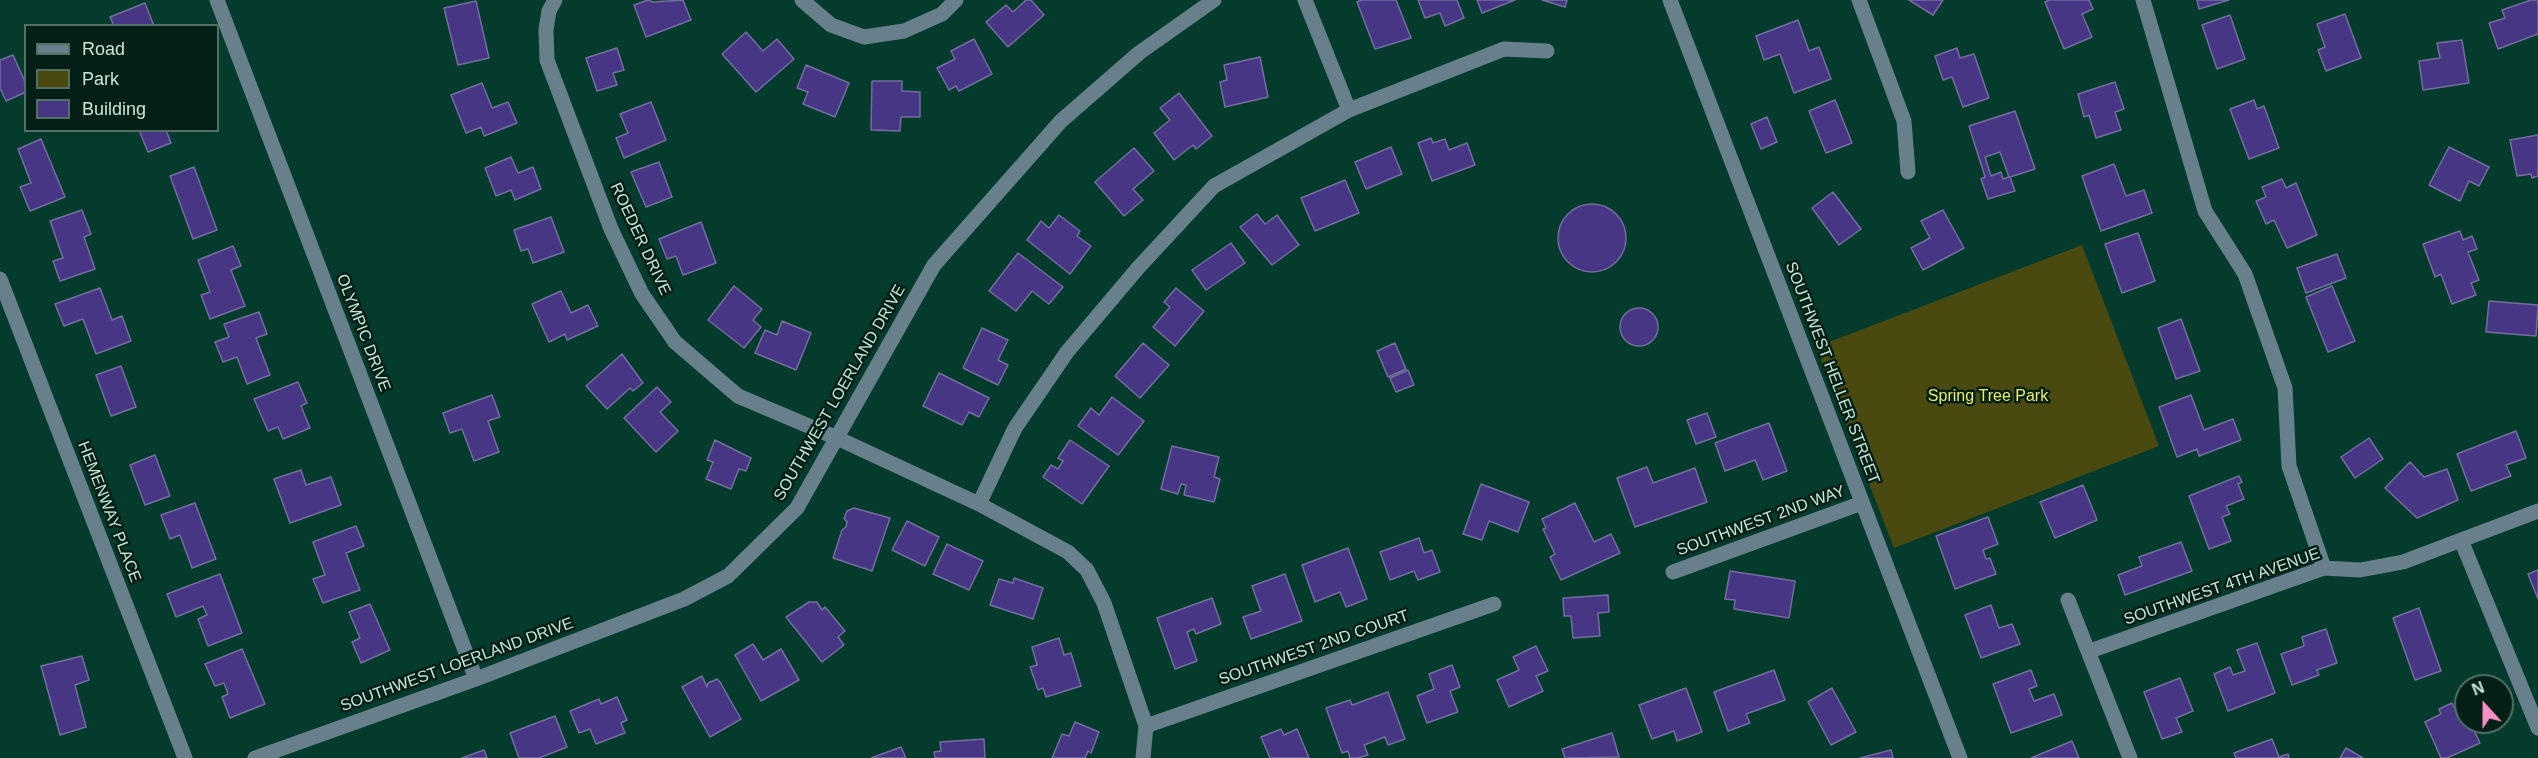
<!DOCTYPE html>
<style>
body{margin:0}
#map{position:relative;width:2538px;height:758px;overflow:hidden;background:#043b2c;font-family:Arial,sans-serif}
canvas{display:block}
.legend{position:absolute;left:24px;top:24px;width:195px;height:108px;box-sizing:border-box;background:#041f16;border:2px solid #526f64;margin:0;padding:8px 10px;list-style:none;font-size:18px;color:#c6e6d8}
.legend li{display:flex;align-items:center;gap:12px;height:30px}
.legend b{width:30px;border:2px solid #526f64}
.north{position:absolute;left:2454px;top:674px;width:60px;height:60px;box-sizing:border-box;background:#041f16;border:2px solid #526f64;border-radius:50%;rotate:339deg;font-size:16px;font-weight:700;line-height:24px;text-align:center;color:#c6e6d8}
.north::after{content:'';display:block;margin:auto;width:21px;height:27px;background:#fa8fc6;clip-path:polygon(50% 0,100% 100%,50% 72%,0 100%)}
</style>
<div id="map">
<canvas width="2538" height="758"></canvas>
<ul class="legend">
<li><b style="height:8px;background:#67808c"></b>Road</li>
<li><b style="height:16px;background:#4a4910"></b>Park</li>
<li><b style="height:16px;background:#463684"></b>Building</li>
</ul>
<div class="north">N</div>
</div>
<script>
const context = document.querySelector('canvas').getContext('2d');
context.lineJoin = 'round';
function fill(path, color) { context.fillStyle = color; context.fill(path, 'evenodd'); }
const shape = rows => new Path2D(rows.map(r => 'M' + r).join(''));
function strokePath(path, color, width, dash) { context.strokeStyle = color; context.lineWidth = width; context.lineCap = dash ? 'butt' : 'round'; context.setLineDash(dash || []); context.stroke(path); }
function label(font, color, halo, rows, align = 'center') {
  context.font = font + ' Arial,sans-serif'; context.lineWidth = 5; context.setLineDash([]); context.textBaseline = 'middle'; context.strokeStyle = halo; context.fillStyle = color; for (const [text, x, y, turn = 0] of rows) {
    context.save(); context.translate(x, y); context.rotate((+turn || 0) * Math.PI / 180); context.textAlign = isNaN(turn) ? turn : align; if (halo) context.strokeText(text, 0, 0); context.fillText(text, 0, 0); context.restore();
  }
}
fill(shape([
 [2082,245,2159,446,1894,548,1816,347]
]), '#4a4910');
const building = shape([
 [648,0,653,2,683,0,691,20,646,37,634,5,648,0],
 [1026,0,1031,0,1044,15,1008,47,986,22,1006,5,1013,12,1026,0],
 [1361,0,1396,0,1411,38,1375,49,1357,2,1361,0],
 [1418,0,1457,0,1464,18,1445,26,1440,13,1425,18,1418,0],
 [1477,0,1515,0,1482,13,1477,0],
 [1542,0,1567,0,1565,7,1542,0],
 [1909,0,1943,0,1933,15,1909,0],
 [2049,0,2089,0,2093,9,2082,14,2092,37,2064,49,2045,2,2049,0],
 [2197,0,2229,0,2199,9,2197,0],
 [2531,0,2538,0,2538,34,2498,49,2489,23,2505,18,2502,10,2531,0],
 [476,1,489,58,458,65,444,8,476,1],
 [145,3,154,26,114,26,110,17,145,3],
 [2345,14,2361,58,2326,71,2318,50,2325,47,2317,24,2345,14],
 [2230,15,2245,59,2217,69,2202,25,2230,15],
 [1798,20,1809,51,1819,47,1831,79,1794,93,1780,54,1764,60,1756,36,1798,20],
 [746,32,763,51,777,39,794,59,756,92,722,54,746,32],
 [974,39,992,74,959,91,956,86,949,90,937,68,955,59,951,51,974,39],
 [2462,40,2469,83,2423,90,2419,61,2440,58,2437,43,2462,40],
 [617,48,624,70,613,73,617,85,597,91,586,58,617,48],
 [1957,48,1960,58,1974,54,1989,98,1963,107,1952,77,1943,80,1935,56,1957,48],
 [13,55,26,84,26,92,6,101,0,88,0,60,13,55],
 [1260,57,1268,97,1225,107,1220,82,1227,80,1224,65,1260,57],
 [806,65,849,83,835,117,803,104,808,92,797,88,806,65],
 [872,81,902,81,902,91,920,92,920,117,901,117,900,131,871,130,872,81],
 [2115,82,2124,109,2115,112,2121,130,2096,138,2089,115,2084,117,2078,94,2115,82],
 [482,83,492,108,508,102,517,123,484,136,481,127,466,133,451,95,482,83],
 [1179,93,1212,136,1196,149,1193,145,1174,160,1154,133,1170,120,1160,108,1179,93],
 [1835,100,1852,143,1826,153,1809,111,1835,100],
 [2254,100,2257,109,2264,106,2279,148,2249,159,2230,109,2254,100],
 [651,102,666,140,624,158,616,138,628,133,620,114,651,102],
 [2015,111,2035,169,2010,177,2015,191,1988,199,1981,179,1985,177,1969,126,2015,111],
 [2000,152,2009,177,2003,179,2001,172,1991,176,1985,157,2000,152],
 [1767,117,1777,142,1761,149,1751,124,1767,117],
 [139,130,166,130,171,143,148,152,139,130],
 [2538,135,2538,176,2532,178,2531,174,2517,176,2510,140,2538,135],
 [1431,138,1433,143,1445,139,1449,150,1467,143,1475,165,1432,181,1418,143,1431,138],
 [41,139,65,197,30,211,20,187,31,183,18,149,41,139],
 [1391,147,1402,174,1366,189,1355,162,1391,147],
 [2449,147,2489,167,2479,186,2469,181,2460,201,2429,185,2449,147],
 [1134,148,1154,171,1133,189,1143,200,1124,216,1095,182,1134,148],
 [511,157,518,173,533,167,541,189,515,200,511,190,496,196,485,168,511,157],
 [659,162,672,197,646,207,631,172,659,162],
 [2114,164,2126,196,2144,190,2152,213,2101,231,2082,176,2114,164],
 [194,167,217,230,193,239,170,176,194,167],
 [2282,179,2286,188,2296,183,2317,235,2287,248,2274,220,2266,224,2256,201,2266,197,2262,187,2282,179],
 [1345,180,1359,213,1315,231,1301,198,1345,180],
 [1833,192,1861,229,1839,245,1812,208,1833,192],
 '1558 238a34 34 0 1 1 68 0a34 34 0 1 1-68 0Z',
 [82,210,91,234,84,237,95,269,60,281,53,261,63,258,50,221,82,210],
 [1943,210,1964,248,1923,270,1911,248,1930,238,1921,221,1943,210],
 [1257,214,1265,224,1277,215,1299,245,1272,265,1240,227,1257,214],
 [1059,215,1080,231,1077,236,1091,246,1070,274,1027,240,1041,221,1049,228,1059,215],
 [551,217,564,252,533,263,528,249,521,251,514,230,551,217],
 [701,222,716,263,683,275,676,256,667,259,659,239,701,222],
 [2460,231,2463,240,2472,236,2477,249,2468,252,2479,280,2471,283,2476,295,2452,304,2441,274,2435,277,2423,244,2460,231],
 [2138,233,2155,281,2122,293,2105,244,2138,233],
 [1231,243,1245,263,1206,290,1192,270,1231,243],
 [233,246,241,266,231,270,245,306,210,319,201,295,210,292,198,260,233,246],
 [1018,253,1063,287,1049,304,1032,291,1016,311,989,291,1018,253],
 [2337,254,2346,278,2306,293,2297,268,2337,254],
 [734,286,762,309,753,320,761,327,744,348,708,320,734,286],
 [2332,286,2355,341,2328,352,2306,297,2332,286],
 [100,288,112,320,122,316,131,341,96,354,83,319,64,326,55,304,100,288],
 [1176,288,1204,311,1175,346,1153,327,1170,307,1164,302,1176,288],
 [561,291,571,313,588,305,598,326,567,340,565,334,549,342,532,304,561,291],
 [2489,301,2538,305,2536,336,2486,332,2489,301],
 '1620 327a19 19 0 1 1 38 0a19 19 0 1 1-38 0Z',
 [259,312,267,334,256,338,270,375,247,384,237,357,223,362,215,342,229,337,224,324,259,312],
 [2181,319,2200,371,2176,379,2158,328,2181,319],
 [782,321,811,333,796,370,755,353,765,330,777,335,782,321],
 [982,328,1008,340,998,360,1008,365,998,385,963,368,982,328],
 [1143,343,1169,365,1140,398,1115,376,1143,343],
 [1395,343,1406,369,1388,377,1377,351,1395,343],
 [622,354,643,383,633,391,630,388,607,409,586,386,622,354],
 [121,366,136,407,111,416,96,375,121,366],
 [1408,370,1414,385,1396,392,1390,378,1408,370],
 [939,373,989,398,979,417,969,412,962,425,923,406,939,373],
 [298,382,307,403,301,406,310,428,283,439,278,427,268,431,254,399,298,382],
 [657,387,671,402,660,412,678,431,656,452,624,418,657,387],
 [492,395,500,417,488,421,499,452,474,461,462,429,450,433,443,413,492,395],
 [2191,395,2204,430,2233,419,2241,440,2199,456,2197,449,2177,457,2159,407,2191,395],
 [1112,397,1144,421,1118,455,1078,426,1091,408,1099,415,1112,397],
 [1707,413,1716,437,1696,444,1687,420,1707,413],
 [1769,423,1787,471,1763,480,1755,460,1725,471,1715,443,1769,423],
 [2516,431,2526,458,2506,465,2511,476,2471,491,2457,454,2516,431],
 [2369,438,2383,459,2355,478,2341,457,2369,438],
 [715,440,751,458,746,471,739,469,731,489,706,479,713,462,707,460,715,440],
 [1070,440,1109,466,1082,504,1043,477,1051,465,1058,469,1063,461,1058,458,1070,440],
 [1172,446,1219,457,1214,477,1220,479,1214,502,1184,495,1186,485,1181,484,1178,494,1161,489,1172,446],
 [155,455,170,496,145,505,130,465,155,455],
 [2410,462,2424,477,2447,469,2458,500,2417,518,2385,488,2410,462],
 [1647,467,1653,483,1695,468,1707,502,1635,527,1617,478,1647,467],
 [301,470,306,485,331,477,341,505,290,523,274,479,301,470],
 [2239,476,2242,482,2238,484,2244,499,2226,506,2230,514,2222,517,2231,541,2209,549,2189,496,2239,476],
 [1481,484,1529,502,1518,532,1489,521,1482,540,1463,534,1481,484],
 [2083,485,2097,520,2055,538,2040,502,2083,485],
 [195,503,216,559,192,568,180,535,170,539,161,515,195,503],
 [1575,503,1594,542,1611,534,1620,553,1561,580,1550,557,1555,554,1543,529,1546,528,1542,519,1575,503],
 [854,508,890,518,872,571,833,558,842,530,846,527,847,522,844,518,847,511,854,508],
 [1988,517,1998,544,1983,550,1986,559,1990,558,1996,574,1955,589,1936,536,1988,517],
 [907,521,939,537,925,566,892,550,907,521],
 [356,526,364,546,346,553,360,590,323,603,313,579,325,575,313,542,356,526],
 [1419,538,1424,553,1432,550,1440,572,1418,580,1414,571,1390,580,1380,552,1419,538],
 [2181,542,2192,571,2125,595,2118,575,2142,566,2139,557,2181,542],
 [947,544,983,561,969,590,933,574,947,544],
 [1348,548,1367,599,1346,607,1340,592,1315,602,1302,565,1348,548],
 [2538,570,2538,599,2528,574,2538,570],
 [1730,571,1795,581,1789,618,1734,609,1735,600,1725,599,1730,571],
 [220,574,242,633,208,646,198,619,207,615,203,606,176,617,167,594,220,574],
 [1285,574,1302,621,1251,639,1243,617,1261,611,1252,586,1285,574],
 [1014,578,1043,588,1033,619,990,605,999,579,1013,583,1014,578],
 [1608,595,1609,612,1598,613,1600,636,1573,638,1571,616,1564,616,1563,598,1608,595],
 [1212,598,1221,624,1196,634,1194,629,1187,632,1197,661,1175,669,1157,618,1212,598],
 [809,602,817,602,822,610,825,607,845,631,838,637,844,645,822,662,786,617,809,602],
 [370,604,390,650,361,663,352,642,360,638,349,612,370,604],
 [1991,605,1999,628,2012,624,2020,644,1981,658,1965,615,1991,605],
 [2419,608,2441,671,2415,680,2393,618,2419,608],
 [2326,629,2337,663,2317,670,2319,675,2292,685,2281,654,2304,646,2302,637,2326,629],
 [1059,638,1064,655,1071,653,1081,686,1046,697,1043,688,1038,690,1030,667,1037,665,1032,647,1059,638],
 [2257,643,2275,693,2228,711,2214,674,2230,667,2233,675,2245,671,2237,650,2257,643],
 [753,644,763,660,781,649,799,680,761,701,735,655,753,644],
 [1536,646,1548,671,1536,676,1543,691,1509,707,1497,680,1519,670,1513,657,1536,646],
 [242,649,265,704,230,718,222,697,228,694,224,683,215,686,205,664,242,649],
 [82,656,89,680,75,685,86,727,60,735,41,666,82,656],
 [1452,665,1460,687,1450,691,1458,712,1427,723,1417,696,1434,689,1429,674,1452,665],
 [1774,670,1785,700,1746,714,1750,723,1728,731,1714,692,1774,670],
 [2031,670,2037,686,2029,689,2034,701,2054,694,2062,715,2011,733,1993,684,2031,670],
 [702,676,707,687,708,683,717,679,720,682,741,719,710,737,682,687,702,676],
 [2180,678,2193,711,2176,718,2182,732,2162,739,2144,692,2180,678],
 [1686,688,1702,732,1677,741,1674,731,1652,739,1639,705,1686,688],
 [1832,688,1856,732,1831,745,1808,702,1832,688],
 [1388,692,1405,739,1388,745,1385,737,1364,745,1368,755,1358,758,1350,758,1348,751,1342,753,1326,708,1350,700,1352,705,1388,692],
 [617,697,627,720,621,723,625,733,596,744,590,729,579,733,570,711,599,699,601,704,617,697],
 [2452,703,2457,713,2464,710,2466,722,2470,722,2480,743,2447,758,2441,758,2425,722,2441,714,2439,709,2452,703],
 [555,716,567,747,539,758,519,758,510,733,555,716],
 [1075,722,1099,732,1091,753,1088,751,1085,758,1052,758,1062,734,1069,736,1075,722],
 [1281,729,1284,735,1297,729,1309,758,1270,758,1261,737,1281,729],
 [1612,733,1619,757,1565,758,1562,749,1612,733],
 [984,739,985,758,935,758,934,752,941,751,940,742,984,739],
 [2272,739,2279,757,2288,754,2289,758,2236,758,2234,753,2272,739],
 [2072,741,2079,758,2031,758,2072,741],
 [901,747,906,758,871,758,901,747],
 [2346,748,2363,758,2340,758,2346,748],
 [484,750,487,758,462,758,484,750],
 [1891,750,1893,758,1860,758,1891,750]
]);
fill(building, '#463684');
strokePath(building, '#736e9f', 1.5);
strokePath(shape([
 [217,0,476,679],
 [555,0,549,11,546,30,547,60,611,229,642,294,675,342,738,396,837,438,979,504,1068,552,1087,570,1104,603,1146,726,1143,758],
 [802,0,831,25,864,37,904,31,942,14,956,0],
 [1305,0,1349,110],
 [1670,0,1960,758],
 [1859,0,1904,121,1908,172],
 [2143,0,2205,211,2245,274,2285,388,2289,466,2324,568],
 [0,279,185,758],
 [979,504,1015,428,1067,352,1138,268,1214,186,1349,110,1504,49,1547,51],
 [2461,540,2538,728],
 [1673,572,1862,503],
 [2068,600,2130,758],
 [2090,651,2324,568,2360,570,2403,562,2538,511],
 [1146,726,1494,604],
 [255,758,476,679,684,599,728,576,797,508,934,265,1061,121,1139,53,1214,0]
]), '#67808c', 15);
label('16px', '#c6e6d8', '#041f16', [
 ["ROEDER DRIVE",640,239,65],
 ["OLYMPIC DRIVE",363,333,69],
 ["SOUTHWEST HELLER STREET",1832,373,69],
 ["SOUTHWEST LOERLAND DRIVE",840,393,-60],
 ["HEMENWAY PLACE",109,512,69],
 ["SOUTHWEST 2ND WAY",1761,521,-20],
 ["SOUTHWEST 4TH AVENUE",2222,587,-19],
 ["SOUTHWEST 2ND COURT",1314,648,-19],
 ["SOUTHWEST LOERLAND DRIVE",457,665,-20]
]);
label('16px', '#edec65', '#041f16', [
 ["Spring Tree Park",1988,397]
]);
</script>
